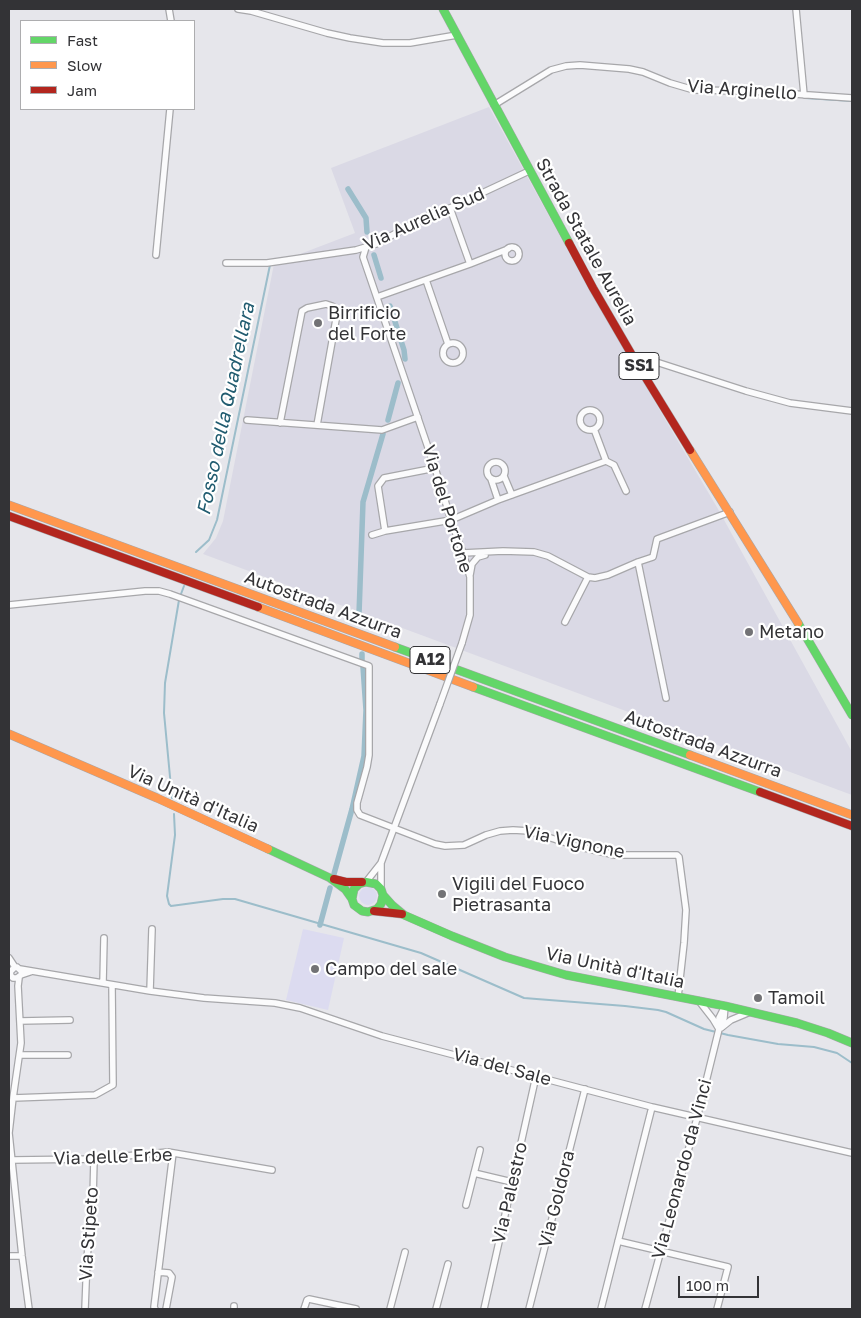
<!DOCTYPE html>
<meta charset="utf-8">
<style>
body{margin:0}
#map{position:relative;width:861px;height:1318px;overflow:hidden;background:#e6e6eb;font-family:"Golos Text",sans-serif}
canvas{display:block}
.frame{position:absolute;inset:0;border:10px solid #333336;pointer-events:none}
.legend{position:absolute;left:20px;top:20px;width:175px;height:90px;box-sizing:border-box;background:#fff;border:1px solid #adadaf;margin:0;padding:6px 9px;list-style:none;font-size:15px;color:#333336}
.legend li{display:flex;align-items:center;gap:10px;height:25px}
.legend b{width:25px;border:1px solid #adadaf}
.scale{position:absolute;left:678px;top:1276px;width:81px;height:22px;box-sizing:border-box;border:2px solid #333336;border-top:0;padding-left:6px;font-size:15px;line-height:18px;white-space:nowrap;color:#333336;-webkit-text-stroke:4px #fff;paint-order:stroke}
</style>
<div id="map">
<canvas width="861" height="1318"></canvas>
<div class="frame"></div>
<ul class="legend">
<li><b style="height:6px;background:#63d668"></b>Fast</li>
<li><b style="height:6px;background:#ff974d"></b>Slow</li>
<li><b style="height:6px;background:#b3261e"></b>Jam</li>
</ul>
<div class="scale">100 m</div>
</div>
<script>
const context = document.querySelector('canvas').getContext('2d');
context.lineJoin = 'round';
function fill(path, color) { context.fillStyle = color; context.fill(path, 'evenodd'); }
const shape = rows => new Path2D(rows.map(r => 'M' + r).join(''));
function strokePath(path, color, width, dash) { context.strokeStyle = color; context.lineWidth = width; context.lineCap = dash ? 'butt' : 'round'; context.setLineDash(dash || []); context.stroke(path); }
function label(font, color, halo, rows, align = 'center') {
  context.font = font + ' "Golos Text",sans-serif'; context.lineWidth = 4.5; context.setLineDash([]); context.textBaseline = 'middle'; context.strokeStyle = halo; context.fillStyle = color; for (const [text, x, y, turn = 0] of rows) {
    context.save(); context.translate(x, y); context.rotate((+turn || 0) * Math.PI / 180); context.textAlign = isNaN(turn) ? turn : align; if (halo) context.strokeText(text, 0, 0); context.fillText(text, 0, 0); context.restore();
  }
}
fill(shape([
 [489,107,596,302,718,509,852,752,852,795,203,554,216,538,223,521,274,264,355,233,331,168]
]), '#dad9e5');
fill(shape([
 '359 896a9 9 0 1 1 18 0a9 9 0 1 1-18 0Z',
 [303,929,344,938,328,1010,286,1000]
]), '#dcdbf0');
strokePath(shape([
 [805,98,852,101],
 [196,552,209,540,217,520,270,265],
 [181,594,184,586],
 [172,798,164,713,165,683,179,600],
 [174,814,175,835,167,896,169,904,171,906,223,899,235,899,421,953,524,998,625,1006,658,1010,666,1012,704,1029,728,1035,778,1044,814,1047,837,1053,852,1063]
]), '#9cbdca', 2);
strokePath(shape([
 [348,189,366,218,367,232],
 [374,255,381,278],
 [390,306,404,350,405,359],
 [388,420,398,383],
 [359,614,363,502,383,434],
 [362,654,362,661],
 [334,874,352,809,364,756,366,710,363,667],
 [320,925,330,888]
]), '#9cbdca', 5.5);
const street = shape([
 [169,9,171,21],
 [238,9,251,11,327,33,350,38,383,43,410,43,457,35],
 [796,9,804,95],
 [494,105,551,70,566,66,580,65,629,69,643,72,670,83,694,90,751,91,852,98],
 [450,208,470,264],
 '505 254a7 7 0 1 1 14 0a7 7 0 1 1-14 0Z',
 [366,247,363,257,435,468,451,520,463,553,470,577,470,615,462,643],
 [156,255,170,109],
 [226,263,267,263,356,250,376,244,435,212,450,208,529,171],
 [426,280,448,344],
 [377,297,470,264,508,249],
 '443 353a10 10 0 1 1 20 0a10 10 0 1 1-20 0Z',
 [636,362,642,358,647,359,746,391,790,403,852,411],
 '580 420a10 10 0 1 1 20 0a10 10 0 1 1-20 0Z',
 [247,420,382,430,418,417],
 [280,423,302,311,307,308,326,304,332,306,336,309,337,314,317,425],
 [594,429,606,461,614,465,626,491],
 '487 471a9 9 0 1 1 18 0a9 9 0 1 1-18 0Z',
 [504,476,512,495],
 [491,479,498,500],
 [385,531,378,486,384,478,435,468],
 [372,535,385,531,451,520,498,500,606,461],
 [463,553,503,551,534,552,548,556,588,577,565,622],
 [638,562,666,698],
 [470,575,472,564,478,557,485,555],
 [588,577,595,578,608,575,638,562,653,557,657,539,730,512],
 [9,605,145,591,159,591,170,594,369,666,369,755,367,767,357,803,357,810,360,815,435,844,445,846,464,845,486,835,500,831,513,830,529,831,576,846,615,855,677,855,679,857,686,910,684,943,678,997],
 [366,882,381,863,440,704],
 [381,889,381,863],
 [9,958,15,967],
 [20,969,150,991,204,998,275,1003,300,1008,382,1036,652,1107,852,1153],
 [21,971,17,967,14,968,10,972,11,976,13,978,17,978,21,975,30,972],
 [19,978,18,986,21,1043,13,1098,9,1133,22,1256,29,1309],
 [103,983,104,938],
 [150,991,152,929],
 [699,1001,713,1019,719,1029],
 [20,1021,70,1020],
 [719,1027,719,1018,724,1008],
 [721,1028,731,1020,750,1012],
 [20,1055,68,1055],
 [13,1098,95,1095,113,1085,112,985],
 [12,1160,94,1159,168,1152,272,1170],
 [474,1173,512,1182],
 [466,1205,480,1150],
 [618,1241,728,1267,717,1309],
 [9,1256,22,1256],
 [158,1272,169,1273,172,1277,166,1309],
 [85,1309,87,1258,93,1198,94,1159],
 [155,1309,154,1307,173,1153],
 [234,1309,234,1306],
 [304,1309,307,1300,309,1299,356,1309],
 [390,1309,405,1252],
 [436,1309,448,1264],
 [484,1309,536,1076],
 [529,1309,585,1089],
 [601,1309,652,1107],
 [645,1309,697,1118,719,1029,724,1018,725,1006]
]);
const fast = shape([
 [443,9,569,243],
 [798,623,852,715],
 [395,647,690,755],
 [473,687,760,792],
 [268,849,330,878,345,889,352,899,354,905,362,911,368,912,377,909,381,904,383,895,381,889,376,884,366,882,359,884,354,889,352,899],
 [383,895,392,905,404,915,452,936,505,957,566,975,725,1006,797,1023,828,1033,852,1043]
]);
const slow = shape([
 [690,450,798,623],
 [9,505,395,647],
 [258,607,473,687],
 [9,734,157,798,268,849],
 [690,755,852,815]
]);
const jam = shape([
 [569,243,593,288,636,362,690,450],
 [9,516,258,607],
 [760,792,852,826],
 [334,879,346,882,362,882],
 [374,911,402,914]
]);
strokePath(street, '#a7a7aa', 8);
strokePath(fast, '#a7a7aa', 9);
strokePath(slow, '#a7a7aa', 9);
strokePath(jam, '#a7a7aa', 9);
strokePath(street, '#fbfbfc', 5.5);
strokePath(fast, '#63d668', 8);
strokePath(slow, '#ff974d', 8);
strokePath(jam, '#b3261e', 8);
const streetBridge = shape([
 [440,704,462,643]
]);
strokePath(streetBridge, '#a7a7aa', 8, []);
strokePath(streetBridge, '#fbfbfc', 5.5);
for (const [x, y, r, color] of [
 [318,323,5,"#727275"],
 [749,632,5,"#727275"],
 [442,894,5,"#727275"],
 [315,969,5,"#727275"],
 [758,998,5,"#727275"]
]) { const dot = new Path2D(); dot.arc(x, y, r, 0, 2 * Math.PI); context.fillStyle = color; context.fill(dot); strokePath(dot, '#fff', 2); }
for (const [x, y, w] of [
 [639,366,40],
 [430,660,40]
]) { const box = new Path2D(); box.roundRect(x - w / 2, y - 13.5, w, 27, 4); context.fillStyle = '#fff'; context.fill(box); strokePath(box, '#333336', 1); }
label('bold 16px', '#333336', null, [
 ["SS1",639,366],
 ["A12",430,660]
]);
label('18px', '#333336', '#fff', [
 ["Via Arginello",742,90,4],
 ["Via Aurelia Sud",424,219,-24],
 ["Strada Statale Aurelia",586,242,61],
 ["Via del Portone",447,509,73],
 ["Autostrada Azzurra",323,605,20],
 ["Autostrada Azzurra",703,744,20],
 ["Via Unità d'Italia",193,799,24],
 ["Via Vignone",574,842,12],
 ["Via Unità d'Italia",615,968,12],
 ["Via del Sale",502,1067,15],
 ["Via delle Erbe",113,1157,-2],
 ["Via Leonardo da Vinci",682,1169,-75],
 ["Via Palestro",510,1193,-77],
 ["Via Goldora",557,1199,-76],
 ["Via Stipeto",89,1234,-86]
]);
label('18px', '#333336', '#fff', [
 ["Birrificio",328,313],
 ["del Forte",328,334],
 ["Metano",759,632],
 ["Vigili del Fuoco",452,884],
 ["Pietrasanta",452,905],
 ["Campo del sale",325,969],
 ["Tamoil",768,998]
], 'left');
label('italic 19px', '#215c70', '#fff', [
 ["Fosso della Quadrellara",226,409,-78]
]);
</script>
